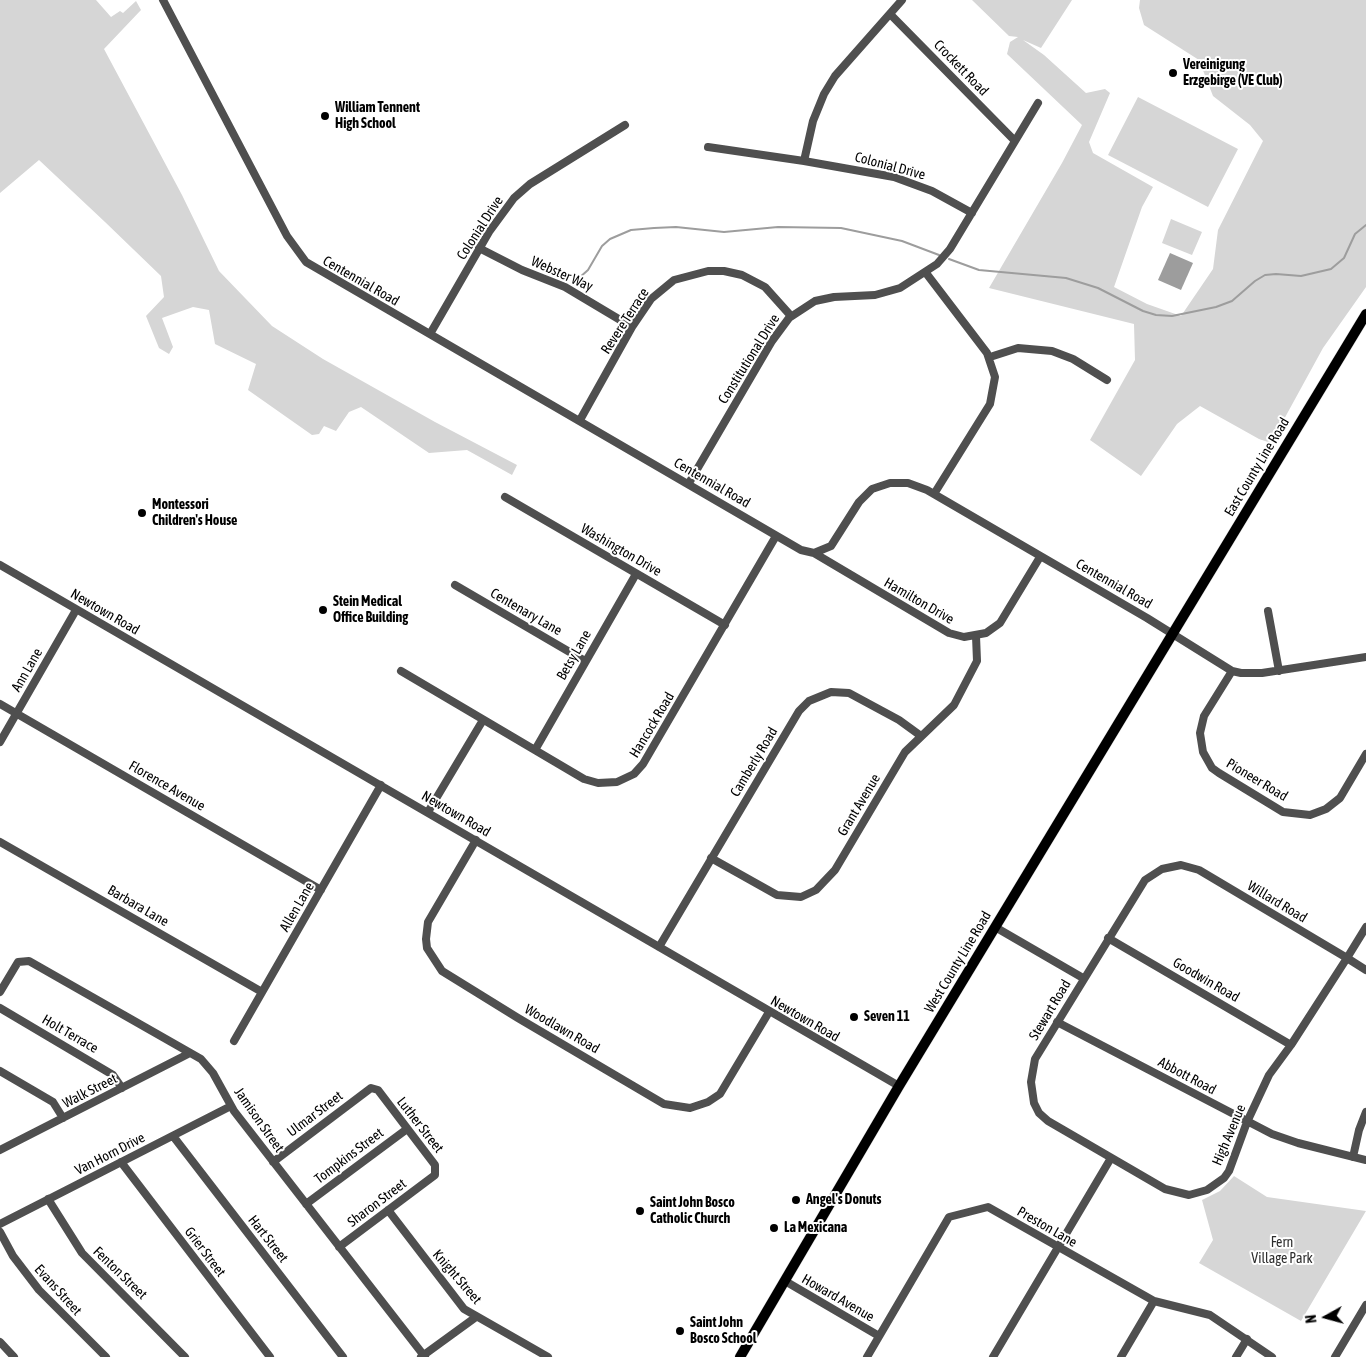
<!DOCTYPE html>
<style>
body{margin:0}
#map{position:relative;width:1366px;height:1357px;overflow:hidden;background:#fff;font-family:"Asap Condensed",sans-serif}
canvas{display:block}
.north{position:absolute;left:1301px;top:1292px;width:50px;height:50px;-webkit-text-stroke:4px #fff;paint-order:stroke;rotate:263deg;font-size:14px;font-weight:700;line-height:20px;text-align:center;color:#000}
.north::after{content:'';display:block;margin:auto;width:18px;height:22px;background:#000;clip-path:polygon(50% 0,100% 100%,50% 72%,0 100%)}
</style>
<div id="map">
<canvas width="1366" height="1357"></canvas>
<div class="north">N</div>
</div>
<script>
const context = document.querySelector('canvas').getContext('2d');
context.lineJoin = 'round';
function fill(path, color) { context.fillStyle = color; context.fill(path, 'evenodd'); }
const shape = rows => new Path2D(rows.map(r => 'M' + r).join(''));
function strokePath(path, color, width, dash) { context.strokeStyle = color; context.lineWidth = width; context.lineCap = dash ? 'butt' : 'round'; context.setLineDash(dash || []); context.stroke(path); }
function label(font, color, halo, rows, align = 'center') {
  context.font = font + ' "Asap Condensed",sans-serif'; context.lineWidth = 4; context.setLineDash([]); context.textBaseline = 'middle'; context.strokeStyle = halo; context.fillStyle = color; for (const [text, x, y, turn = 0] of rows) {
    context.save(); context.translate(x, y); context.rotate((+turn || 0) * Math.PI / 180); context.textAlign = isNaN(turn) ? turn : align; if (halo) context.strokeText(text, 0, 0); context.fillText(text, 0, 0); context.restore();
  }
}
fill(shape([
 [0,0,96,0,111,17,120,11,123,13,136,1,141,10,104,49,182,195,219,271,272,326,323,359,435,422,517,465,512,475,467,450,429,453,361,407,349,412,336,431,324,426,319,434,312,435,248,390,256,364,215,344,209,310,193,307,162,318,173,347,169,354,159,348,146,316,164,297,161,276,105,222,39,160,0,193],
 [972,0,1072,0,1041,48,1023,40,1044,55,1086,93,1105,89,1110,93,1089,142,1093,153,1153,187,1142,207,1114,287,1147,304,1181,316,1213,269,1218,230,1263,141,1250,125,1213,96,1199,60,1144,25,1139,8,1140,0,1366,0,1366,287,1323,348,1271,443,1259,439,1200,406,1177,424,1141,476,1090,440,1135,360,1134,324,989,288,1062,163,1082,125,1007,54,1010,42,1018,37,1009,36],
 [1138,97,1238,149,1208,207,1108,155],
 [1171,219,1202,232,1192,255,1162,243],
 [1234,1176,1267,1197,1366,1211,1301,1321,1199,1263,1213,1240,1202,1200,1220,1191]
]), '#d6d6d6');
fill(shape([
 [1170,253,1193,263,1181,290,1158,280]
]), '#9d9d9d');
strokePath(shape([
 [949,259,979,270,1066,278,1098,288,1143,311,1156,315,1172,316,1216,307,1232,301,1255,281,1265,275,1276,274,1301,276,1331,269,1344,258,1355,234,1366,225],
 [579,278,588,270,602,246,610,239,631,230,654,228,676,227,724,232,778,227,841,228,902,241,939,255]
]), '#9d9d9d', 2);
const major = shape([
 [740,1357,899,1086,1366,314]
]);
strokePath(major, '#dbdbdb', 11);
strokePath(shape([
 [163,0,287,236,306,262,801,550,814,553,831,546,859,502,872,489,890,483,908,483,927,490,1147,618,1232,671,1241,673,1262,673,1366,657],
 [890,14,1015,141],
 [708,147,804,161,894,177,932,191,972,213],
 [804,161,813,121,824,94,835,76,902,0],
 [479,248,522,270,565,287,632,327],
 [926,273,987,353,995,377,990,404,934,494],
 [430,334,489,232,514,198,530,184,625,125],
 [990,357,1018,348,1052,351,1073,359,1107,380],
 [580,420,632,327,651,299,674,280,708,271,724,271,742,275,765,287,791,316],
 [689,483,772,341,789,318,815,301,834,297,875,295,900,288,937,264,950,249,1038,103],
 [505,497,725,625],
 [814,553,949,633,964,637,986,633,1000,623,1040,557],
 [0,565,899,1086],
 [455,585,585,661],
 [1268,611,1279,671],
 [401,671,584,779,598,783,617,782,634,774,643,764,776,536],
 [1232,671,1204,716,1200,733,1203,752,1212,768,1219,773,1283,812,1310,815,1326,809,1340,798,1366,754],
 [0,704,321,890],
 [0,742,76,610],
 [535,750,636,574],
 [428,812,483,720],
 [476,840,428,922,426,939,427,948,442,971,518,1018,664,1104,690,1108,708,1102,720,1094,769,1012],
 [0,842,262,992],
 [711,858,777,895,801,897,816,890,835,870,905,752,954,705,977,661,976,636],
 [995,927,1083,978],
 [1366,927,1347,958,1291,1045,1269,1075,1247,1122,1229,1171,1224,1178,1207,1190,1189,1195,1165,1189,1048,1121,1039,1113,1034,1103,1031,1082,1035,1059,1145,880,1162,869,1181,865,1199,870,1347,958,1366,970],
 [1108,938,1291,1045],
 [659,947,799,711,809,701,831,692,849,693,899,720,921,736],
 [0,992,18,962,29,961,201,1059,213,1073,234,1111,425,1357],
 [0,1008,113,1075,122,1088],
 [1057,1022,1272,1134,1298,1143,1366,1160],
 [234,1041,381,785],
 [0,1071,53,1102,63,1118],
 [173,1136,343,1357],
 [0,1150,190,1053],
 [1353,1157,1359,1130,1366,1112],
 [121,1162,270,1357],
 [273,1162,371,1088,378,1090,435,1165,435,1175,339,1247],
 [48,1199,82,1253,185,1357],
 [306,1204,407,1129],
 [388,1210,464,1309,548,1357],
 [0,1224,231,1106],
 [0,1232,13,1256,39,1290,106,1357],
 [785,1281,879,1336],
 [0,1342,14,1357],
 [421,1357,476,1317],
 [867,1357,949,1217,988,1207,1154,1301,1210,1315,1272,1357],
 [993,1357,1111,1158],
 [1121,1357,1154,1301],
 [1236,1357,1247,1339],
 [1335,1357,1366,1305]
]), '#4f4f4f', 8);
strokePath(major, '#000', 10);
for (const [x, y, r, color] of [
 [1173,73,5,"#000"],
 [325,116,5,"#000"],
 [142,513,5,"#000"],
 [323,610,5,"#000"],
 [854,1017,5,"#000"],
 [796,1200,5,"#000"],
 [640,1211,5,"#000"],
 [774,1228,5,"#000"],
 [680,1331,5,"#000"]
]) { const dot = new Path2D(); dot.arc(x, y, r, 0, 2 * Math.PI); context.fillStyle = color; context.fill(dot); strokePath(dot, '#fff', 2); }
label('bold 14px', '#000', '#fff', [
 ["Vereinigung",1183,65],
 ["Erzgebirge (VE Club)",1183,81],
 ["William Tennent",335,108],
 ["High School",335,124],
 ["Montessori",152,505],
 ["Children's House",152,521],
 ["Stein Medical",333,602],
 ["Office Building",333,618],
 ["Seven 11",864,1017],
 ["Angel's Donuts",806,1200],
 ["Saint John Bosco",650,1203],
 ["Catholic Church",650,1219],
 ["La Mexicana",784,1228],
 ["Saint John",690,1323],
 ["Bosco School",690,1339]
], 'left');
label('14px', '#000', '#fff', [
 ["Crockett Road",961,68,46],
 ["Colonial Drive",890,166,15],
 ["Colonial Drive",480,228,-57],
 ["Webster Way",562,274,24],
 ["Centennial Road",361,281,30],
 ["Revere Terrace",625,321,-57],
 ["Constitutional Drive",749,359,-58],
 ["East County Line Road",1257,467,-59],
 ["Centennial Road",712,483,30],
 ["Washington Drive",621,550,30],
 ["Centennial Road",1114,584,30],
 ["Hamilton Drive",919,601,30],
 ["Newtown Road",105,612,30],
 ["Centenary Lane",526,612,30],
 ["Betsy Lane",574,655,-60],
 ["Ann Lane",27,670,-60],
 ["Hancock Road",652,725,-59],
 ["Camberly Road",754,762,-59],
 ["Pioneer Road",1257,780,31],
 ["Florence Avenue",167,786,30],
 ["Grant Avenue",859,805,-59],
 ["Newtown Road",456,814,30],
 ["Willard Road",1277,902,31],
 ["Barbara Lane",138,906,30],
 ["Allen Lane",297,907,-60],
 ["West County Line Road",958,962,-59],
 ["Goodwin Road",1206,980,30],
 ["Stewart Road",1050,1010,-59],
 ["Newtown Road",805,1019,30],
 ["Woodlawn Road",562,1029,30],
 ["Holt Terrace",70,1034,30],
 ["Abbott Road",1187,1076,28],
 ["Walk Street",90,1091,-27],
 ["Ulmar Street",315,1114,-37],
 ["Jamison Street",259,1120,55],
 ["Luther Street",420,1125,52],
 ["High Avenue",1229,1135,-67],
 ["Van Horn Drive",110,1154,-27],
 ["Tompkins Street",349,1156,-37],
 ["Sharon Street",377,1203,-37],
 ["Preston Lane",1047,1227,30],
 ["Hart Street",268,1239,52],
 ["Grier Street",205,1252,53],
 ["Fenton Street",120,1273,44],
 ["Knight Street",457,1277,49],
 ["Evans Street",58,1290,48],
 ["Howard Avenue",838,1298,30]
]);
label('14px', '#2d2d2d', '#fff', [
 ["Fern",1282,1243],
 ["Village Park",1282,1259]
]);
</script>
